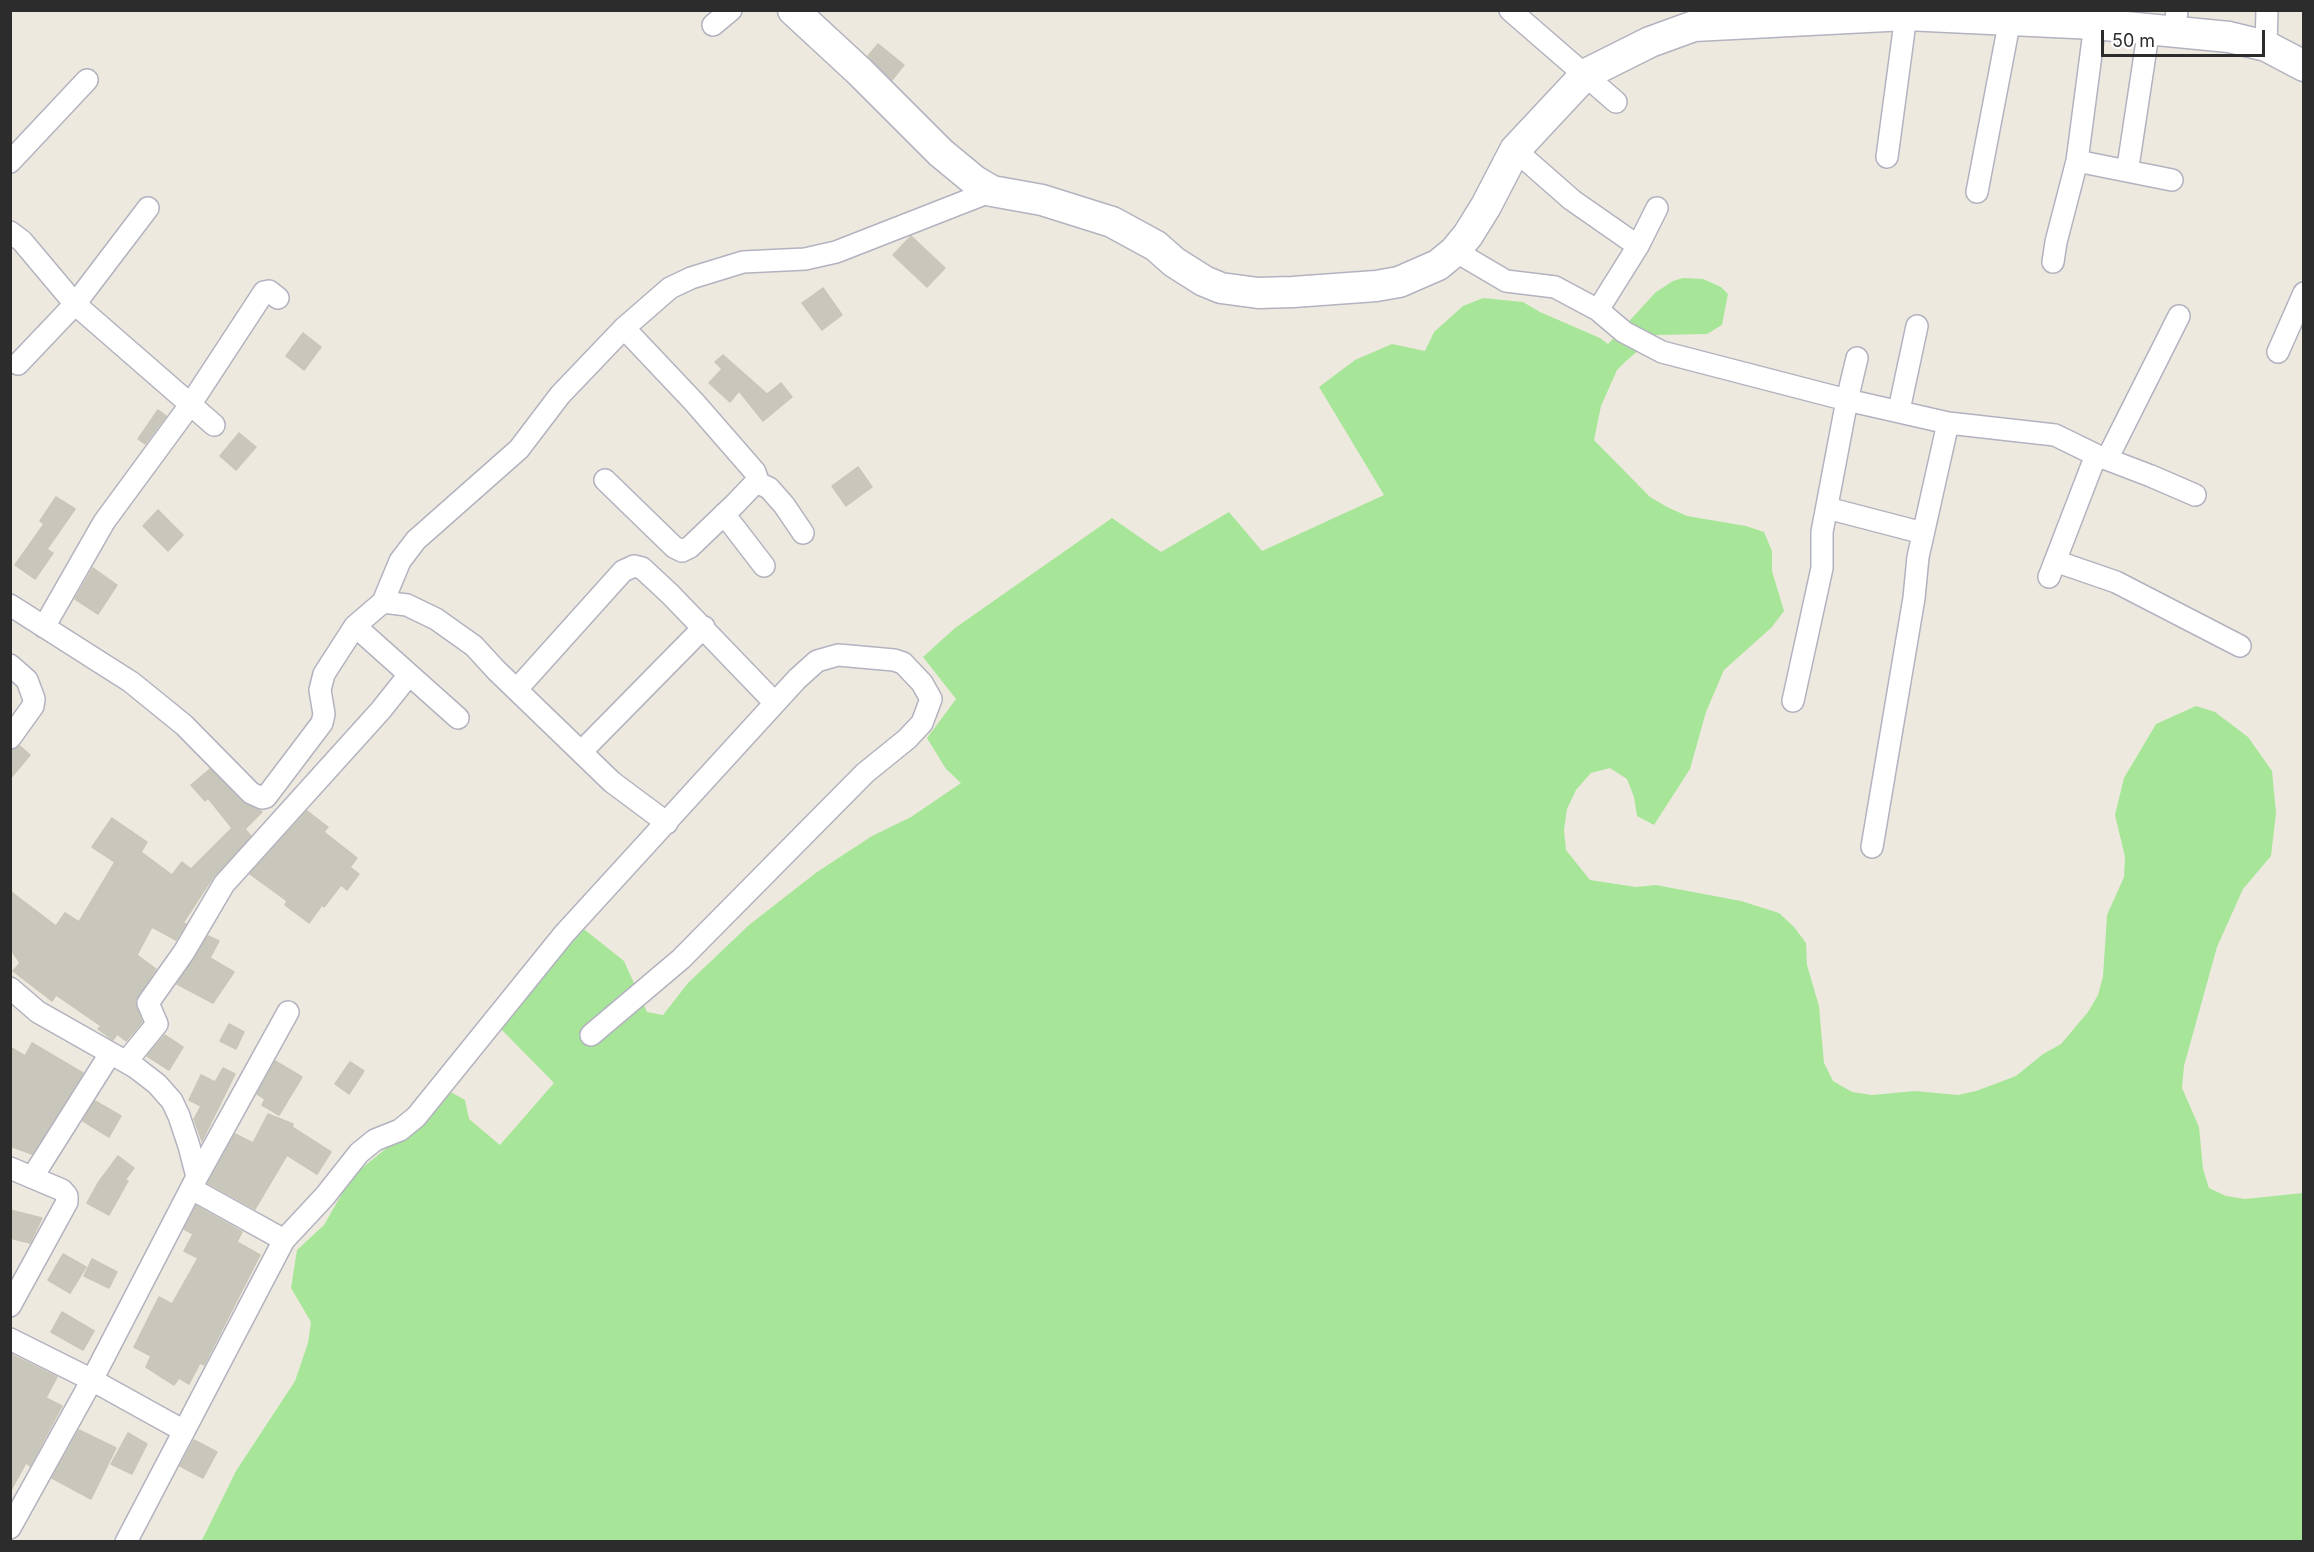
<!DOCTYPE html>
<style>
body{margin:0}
#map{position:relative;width:2314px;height:1552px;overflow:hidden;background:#eee9de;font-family:Inter,sans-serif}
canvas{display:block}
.frame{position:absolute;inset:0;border:12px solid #2c2c2c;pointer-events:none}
.scale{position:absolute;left:2101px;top:30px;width:164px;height:27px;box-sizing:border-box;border:3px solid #2c2c2c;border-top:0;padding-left:8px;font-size:18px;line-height:21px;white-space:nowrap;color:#2c2c2c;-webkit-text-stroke:4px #fff;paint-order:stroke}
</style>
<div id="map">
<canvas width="2314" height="1552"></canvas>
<div class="frame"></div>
<div class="scale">50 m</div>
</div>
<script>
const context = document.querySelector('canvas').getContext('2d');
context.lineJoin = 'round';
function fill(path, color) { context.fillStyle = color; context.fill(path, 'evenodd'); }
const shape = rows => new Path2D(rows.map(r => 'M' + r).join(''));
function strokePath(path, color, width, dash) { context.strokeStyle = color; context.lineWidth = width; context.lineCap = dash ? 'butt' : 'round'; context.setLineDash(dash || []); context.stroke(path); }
fill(shape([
 [1683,278,1703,279,1721,287,1728,294,1722,325,1707,334,1656,335,1625,362,1617,370,1601,406,1594,440,1650,497,1667,507,1687,516,1746,526,1764,532,1772,551,1772,571,1784,611,1772,627,1724,670,1706,712,1690,769,1654,825,1637,816,1634,797,1627,779,1610,768,1591,773,1576,790,1567,809,1564,830,1566,850,1590,880,1636,887,1656,885,1741,901,1779,913,1794,927,1806,943,1807,965,1819,1006,1824,1063,1833,1081,1852,1092,1872,1095,1915,1091,1958,1095,1976,1091,2016,1076,2043,1054,2061,1044,2088,1012,2098,995,2103,976,2107,915,2124,877,2125,857,2115,815,2124,778,2156,724,2196,706,2215,712,2248,737,2272,771,2276,813,2271,856,2243,889,2217,947,2184,1066,2182,1088,2199,1127,2203,1169,2209,1188,2226,1196,2245,1199,2303,1193,2303,1541,201,1542,236,1471,295,1381,308,1343,311,1322,291,1288,297,1250,324,1225,352,1176,388,1147,416,1128,447,1090,465,1100,469,1119,500,1145,554,1083,499,1027,580,926,624,961,647,1012,663,1015,688,983,749,925,817,872,872,836,911,817,961,783,946,769,927,738,956,699,923,657,955,628,1112,518,1161,552,1229,512,1262,551,1384,495,1319,387,1355,360,1392,344,1425,351,1434,332,1463,306,1483,298,1523,302,1540,312,1600,338,1608,344,1656,292,1673,281]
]), '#a7e699');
const building = shape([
 [878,44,904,65,892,80,868,56,878,44],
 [911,236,945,268,927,287,893,255,911,236],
 [823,288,842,315,822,330,802,303,823,288],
 [303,333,321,347,304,370,286,356,303,333],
 [723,355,767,394,781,383,792,397,763,421,739,391,730,402,709,383,722,369,715,362,723,355],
 [158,410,166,416,145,444,138,439,158,410],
 [239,433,256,447,236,470,220,456,239,433],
 [858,467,872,487,846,506,832,486,858,467],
 [56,497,75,509,47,549,53,553,35,579,15,565,44,524,40,521,56,497],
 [158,510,183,535,168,551,143,526,158,510],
 [93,568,117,585,98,614,75,599,93,568],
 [20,746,30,755,10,779,10,750,20,746],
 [210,769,242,802,262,812,245,829,251,836,213,877,183,923,186,924,176,940,152,927,137,955,156,969,135,1001,142,1022,126,1041,117,1034,113,1040,98,1029,101,1026,56,995,52,1001,13,971,20,963,10,948,10,891,56,926,65,913,79,922,115,862,92,847,112,818,147,842,141,852,172,875,182,862,191,869,232,828,208,798,205,801,191,785,210,769],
 [307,811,328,827,324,832,357,858,350,867,359,874,347,890,341,885,324,907,322,905,309,923,285,905,287,901,250,874,307,811],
 [208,936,219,941,210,958,234,972,213,1003,177,984,208,936],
 [229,1024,244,1032,236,1049,220,1041,229,1024],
 [165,1035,183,1047,169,1070,147,1056,165,1035],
 [32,1043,83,1073,32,1154,10,1146,10,1047,25,1056,32,1043],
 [275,1061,302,1077,279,1115,262,1105,265,1099,257,1094,275,1061],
 [350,1062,364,1071,349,1094,335,1084,350,1062],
 [223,1068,235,1074,202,1141,194,1119,201,1106,189,1100,201,1075,215,1082,223,1068],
 [95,1101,121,1116,109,1137,83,1121,95,1101],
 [268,1114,293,1124,292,1127,331,1152,317,1174,287,1155,255,1209,208,1183,235,1134,253,1143,268,1114],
 [118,1156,134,1168,125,1180,128,1181,109,1215,87,1203,98,1183,118,1156],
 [196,1206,242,1232,237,1242,260,1255,204,1365,200,1363,189,1384,179,1378,174,1385,146,1367,151,1356,134,1347,159,1297,172,1304,198,1258,184,1251,193,1234,184,1229,196,1206],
 [10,1210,42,1218,30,1243,10,1238,10,1210],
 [63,1254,86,1267,70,1293,48,1280,63,1254],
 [92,1259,117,1272,109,1288,84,1276,92,1259],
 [62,1312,94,1331,83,1350,51,1332,62,1312],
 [10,1354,57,1377,46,1398,62,1406,30,1466,26,1463,10,1492,10,1354],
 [79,1430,116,1448,91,1499,52,1478,79,1430],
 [128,1433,147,1444,132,1474,111,1464,128,1433],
 [194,1440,217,1452,203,1478,180,1466,194,1440]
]);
fill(building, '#c9c7bc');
strokePath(building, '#cac6b7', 1.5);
const street = shape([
 [1510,10,1616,102],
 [713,25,731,10],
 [2175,30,2177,10],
 [2266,46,2267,10],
 [1515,150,1572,200,1638,246],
 [1887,157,1906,15],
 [2129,160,2149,28],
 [2077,161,2172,180],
 [10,162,87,80],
 [1977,192,2010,19],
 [10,232,22,241,75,304,214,425],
 [1455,251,1506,281,1555,287,1598,310,1638,246,1657,208],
 [2053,262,2056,242,2077,161,2095,24],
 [1598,310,1624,332,1662,352,1847,400,1822,532,1822,568,1793,701],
 [2278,352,2304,293],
 [1857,358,1847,400,1948,423,2055,435,2096,455,2151,476,2195,495],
 [18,364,75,304,148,208],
 [1899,410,1917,326],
 [2107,459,2179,316],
 [605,480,674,547,682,551,690,547,735,504,756,482,757,478,755,472,694,402,624,328],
 [756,482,769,488,784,505,803,533],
 [1827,508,1923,533],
 [724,514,764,566],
 [2055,561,2116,582,2240,646],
 [2049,577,2096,455],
 [10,605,131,682,184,725,251,793,262,798,266,797,322,723,324,714,320,690,324,674,355,626,383,602],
 [355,626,458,718],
 [44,627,104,522,190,405,264,292,269,291,278,298],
 [10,665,27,680,34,699,33,706,10,738],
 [517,689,623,571,634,566,642,568,670,594,774,702],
 [581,752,704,627],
 [667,823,612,782,496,670,474,646,436,619,407,605,383,602,400,561,416,540,519,449,560,395,624,328,670,288,691,278,743,262,805,259,836,252,992,191],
 [1872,847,1914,598,1918,557,1948,423],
 [10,988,38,1012,135,1067,157,1084,172,1101,179,1116,189,1146,197,1177],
 [126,1062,157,1024,148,1003,184,952,224,884,381,710,408,676],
 [10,1168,62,1190,67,1196,67,1202,10,1306],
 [33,1176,110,1054],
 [192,1189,284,1240],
 [10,1339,92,1380,184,1431],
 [10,1528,92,1380,197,1177,288,1012],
 [126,1542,284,1240,325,1196,359,1153,375,1140,400,1130,416,1117,564,934,797,679,817,661,838,655,894,660,903,663,922,683,931,699,922,723,907,739,865,773,681,959,591,1035]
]);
const secondary = shape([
 [793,10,860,72,941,153,975,181,992,191,1042,200,1112,222,1156,246,1174,262,1204,281,1221,288,1258,293,1293,292,1376,286,1399,282,1438,265,1455,251,1468,235,1486,206,1515,150,1586,74,1650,42,1694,26,1906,15,2095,24,2229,37,2266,46,2304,66]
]);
strokePath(street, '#b2b2c0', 24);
strokePath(secondary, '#b2b2c0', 33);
strokePath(street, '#fff', 21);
strokePath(secondary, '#fff', 30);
</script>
